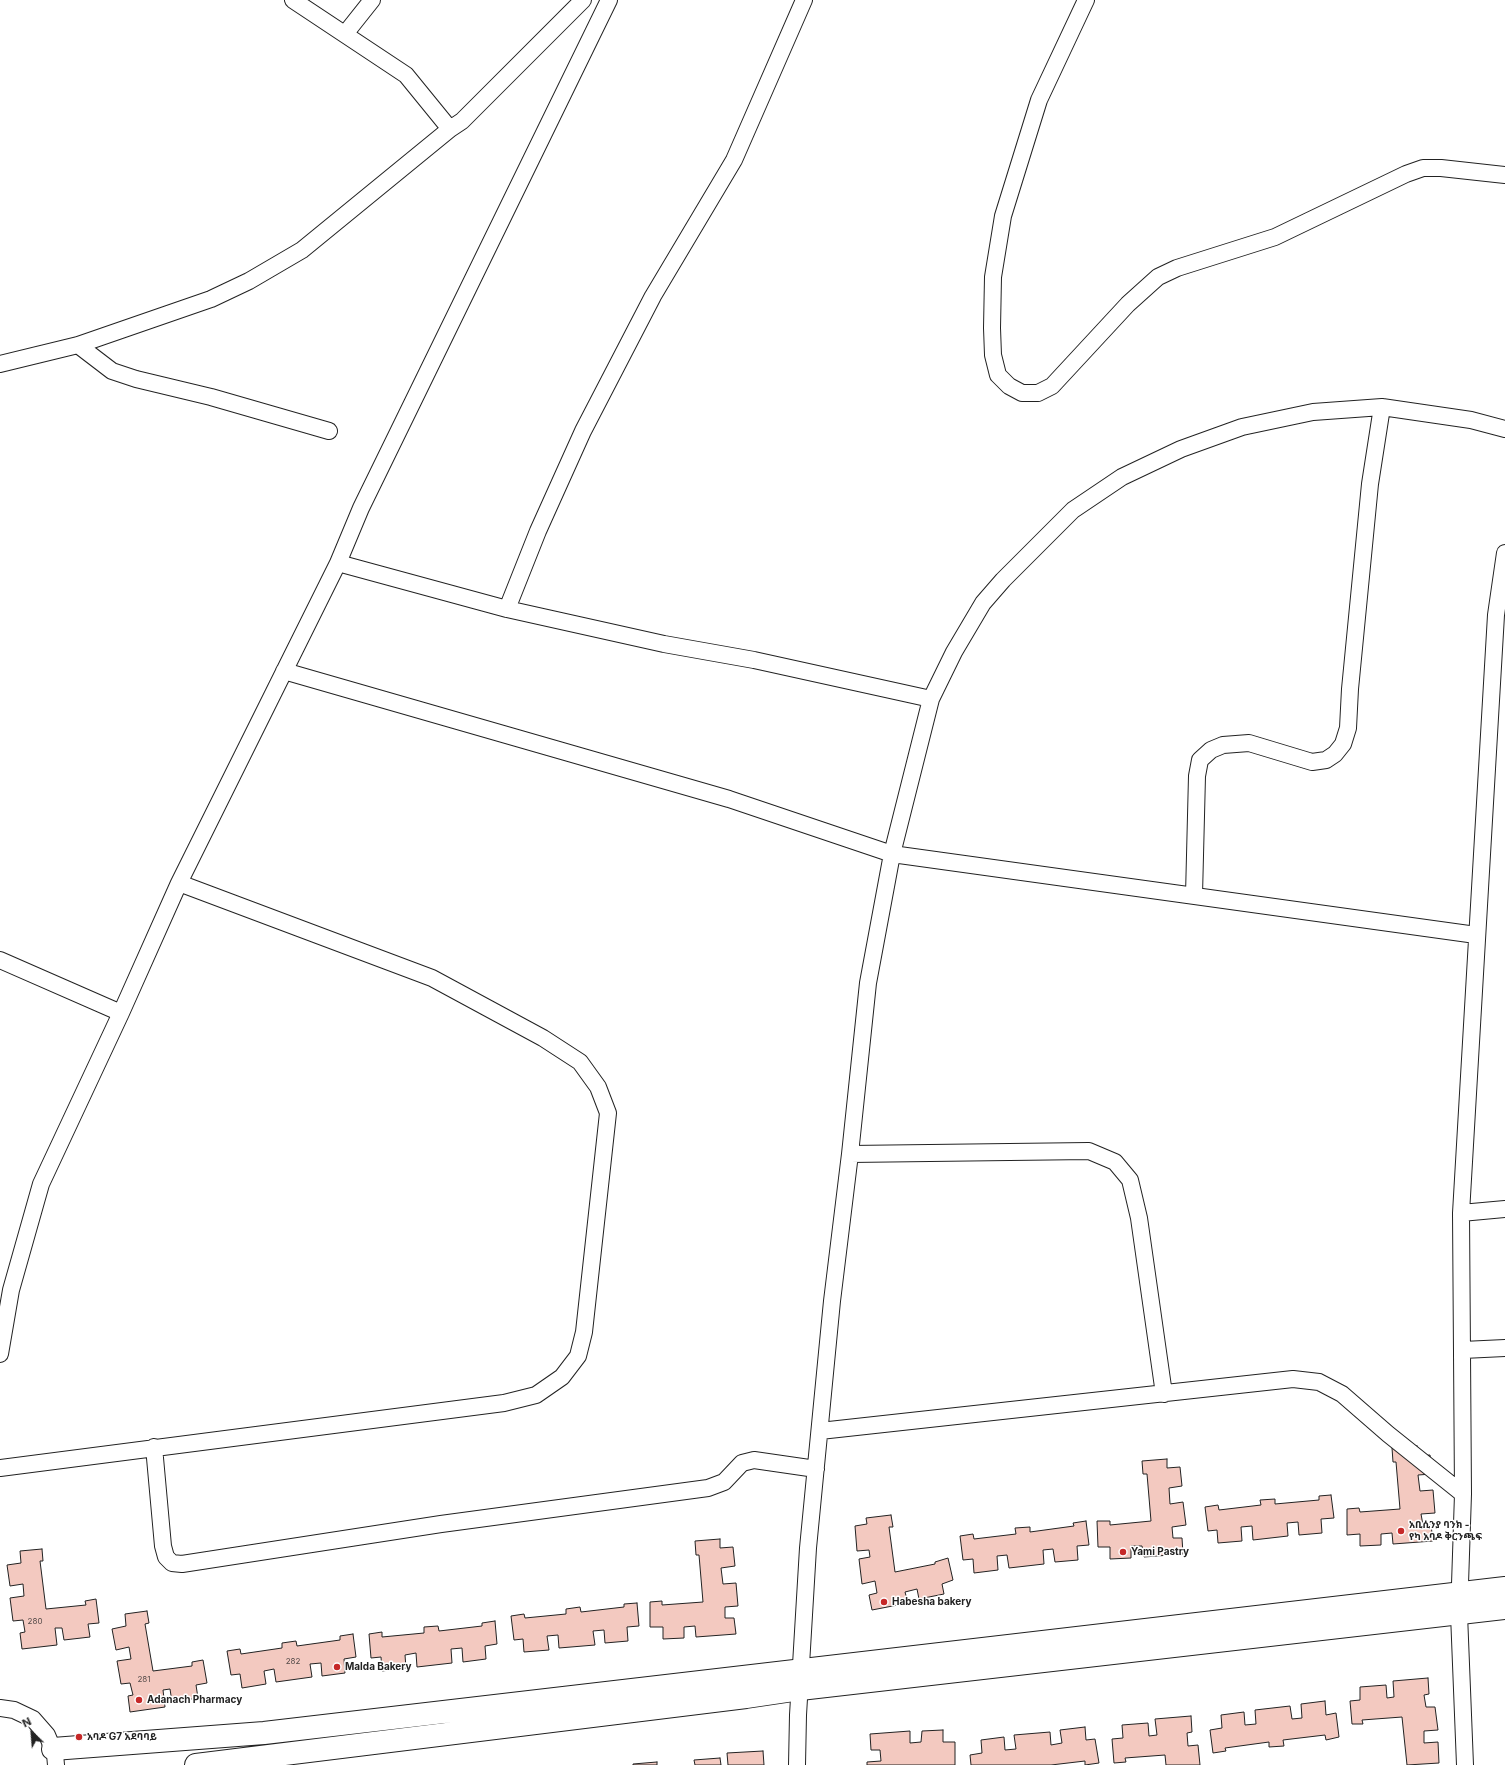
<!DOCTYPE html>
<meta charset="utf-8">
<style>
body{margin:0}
#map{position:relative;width:1505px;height:1765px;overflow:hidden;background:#fff;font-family:Inter,sans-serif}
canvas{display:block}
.north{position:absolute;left:12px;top:1713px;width:40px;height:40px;-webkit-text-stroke:3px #fff;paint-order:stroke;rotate:334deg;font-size:11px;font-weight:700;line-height:16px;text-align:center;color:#222}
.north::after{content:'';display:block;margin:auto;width:14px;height:18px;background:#222;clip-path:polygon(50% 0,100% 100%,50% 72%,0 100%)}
</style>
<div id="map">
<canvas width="1505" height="1765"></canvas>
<div class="north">N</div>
</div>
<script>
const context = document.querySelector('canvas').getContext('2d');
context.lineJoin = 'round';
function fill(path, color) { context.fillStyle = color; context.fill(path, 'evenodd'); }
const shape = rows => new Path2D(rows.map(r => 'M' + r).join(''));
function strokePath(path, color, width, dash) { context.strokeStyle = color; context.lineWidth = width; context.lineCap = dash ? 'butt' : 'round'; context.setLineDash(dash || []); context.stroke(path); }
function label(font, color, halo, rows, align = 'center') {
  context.font = font + ' Inter,"Noto Sans Ethiopic",sans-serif'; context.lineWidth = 3; context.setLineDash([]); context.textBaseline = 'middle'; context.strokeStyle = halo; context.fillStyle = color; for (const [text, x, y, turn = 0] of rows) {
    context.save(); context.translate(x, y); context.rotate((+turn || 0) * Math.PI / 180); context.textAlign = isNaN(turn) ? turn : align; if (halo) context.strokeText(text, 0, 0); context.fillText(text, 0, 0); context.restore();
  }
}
const building = shape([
 [1417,1446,1417,1456,1430,1455,1432,1474,1418,1475,1420,1491,1433,1490,1435,1513,1421,1514,1423,1525,1431,1525,1433,1541,1393,1544,1392,1533,1381,1534,1381,1545,1360,1546,1360,1534,1347,1535,1347,1509,1359,1508,1360,1512,1400,1509,1396,1462,1393,1462,1392,1448,1417,1446],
 [1167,1459,1167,1468,1180,1467,1182,1486,1169,1488,1170,1504,1183,1502,1186,1525,1172,1527,1173,1538,1182,1538,1183,1554,1144,1557,1142,1546,1131,1546,1131,1558,1110,1559,1110,1547,1098,1547,1097,1521,1110,1521,1110,1525,1151,1521,1147,1474,1143,1474,1142,1461,1167,1459],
 [1331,1495,1334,1518,1321,1519,1322,1533,1299,1535,1298,1522,1287,1523,1288,1536,1253,1540,1252,1526,1241,1527,1242,1541,1218,1543,1217,1530,1208,1531,1205,1507,1218,1505,1219,1510,1261,1505,1260,1500,1275,1499,1275,1504,1319,1500,1319,1496,1331,1495],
 [891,1515,893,1527,889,1527,895,1572,935,1564,935,1562,948,1558,953,1580,942,1584,944,1594,919,1599,917,1589,905,1592,908,1603,872,1610,869,1595,877,1593,875,1581,862,1584,859,1559,870,1557,869,1550,857,1551,855,1526,867,1524,866,1518,891,1515],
 [1086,1521,1089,1545,1077,1546,1078,1560,1055,1562,1053,1549,1043,1550,1044,1564,1009,1568,1007,1555,997,1556,998,1570,974,1573,973,1559,963,1560,960,1536,973,1534,974,1539,1016,1534,1015,1528,1030,1527,1030,1532,1074,1526,1073,1523,1086,1521],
 [720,1539,720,1548,733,1547,735,1566,721,1568,723,1584,736,1583,738,1606,725,1607,725,1618,734,1618,736,1634,696,1637,695,1626,684,1627,684,1638,663,1639,663,1627,650,1627,650,1602,662,1601,662,1605,703,1602,699,1555,696,1555,695,1541,720,1539],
 [42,1549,43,1561,40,1561,46,1609,86,1605,85,1601,96,1599,99,1623,88,1624,90,1637,64,1640,62,1628,55,1628,57,1645,22,1649,20,1633,25,1632,23,1620,13,1621,10,1598,24,1596,23,1584,10,1586,7,1565,21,1563,20,1551,42,1549],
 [637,1603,639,1626,627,1627,628,1641,605,1643,604,1630,593,1631,595,1645,559,1648,558,1635,547,1636,549,1650,524,1652,523,1639,514,1640,511,1616,524,1614,525,1618,566,1614,566,1609,580,1607,581,1612,624,1607,624,1604,637,1603],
 [147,1611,149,1623,145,1624,153,1671,192,1666,192,1662,203,1660,207,1683,196,1685,198,1698,172,1702,170,1689,163,1690,165,1707,130,1712,128,1696,133,1695,130,1683,121,1684,117,1661,131,1659,129,1647,116,1650,112,1629,126,1626,125,1614,147,1611],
 [495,1621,497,1644,485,1646,486,1659,463,1662,462,1648,451,1649,452,1663,417,1667,416,1653,405,1655,406,1668,382,1671,381,1657,371,1658,369,1634,382,1632,382,1637,424,1633,424,1627,438,1626,439,1631,482,1626,482,1623,495,1621],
 [353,1634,356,1657,344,1659,345,1673,322,1676,321,1663,310,1664,312,1677,276,1682,274,1669,264,1671,266,1684,242,1688,240,1674,231,1675,227,1651,240,1649,241,1654,282,1648,282,1643,296,1641,297,1646,340,1640,340,1636,353,1634],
 [1428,1678,1429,1694,1424,1695,1426,1707,1435,1707,1438,1730,1424,1731,1424,1743,1438,1742,1439,1763,1407,1765,1402,1717,1362,1720,1363,1724,1352,1724,1350,1701,1360,1700,1360,1687,1386,1685,1387,1698,1394,1697,1393,1681,1428,1678],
 [1325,1701,1326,1715,1336,1713,1339,1737,1326,1740,1325,1735,1283,1740,1284,1746,1269,1747,1269,1742,1225,1748,1226,1751,1213,1753,1210,1730,1222,1728,1221,1715,1244,1712,1245,1725,1256,1724,1255,1710,1290,1706,1292,1719,1302,1718,1301,1704,1325,1701],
 [1191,1716,1192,1732,1187,1733,1188,1746,1198,1745,1200,1765,1166,1765,1165,1755,1125,1758,1126,1762,1114,1763,1112,1739,1123,1738,1122,1725,1148,1723,1149,1736,1157,1735,1155,1719,1191,1716],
 [1085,1727,1086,1740,1095,1739,1099,1763,1085,1765,1085,1761,1051,1765,971,1765,970,1755,982,1753,981,1740,1004,1737,1005,1750,1016,1749,1014,1735,1050,1732,1051,1745,1062,1743,1060,1730,1085,1727],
 [943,1730,943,1742,955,1742,955,1765,867,1765,867,1762,881,1761,880,1750,871,1750,870,1734,910,1731,910,1743,921,1742,922,1731,943,1730],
 [763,1751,764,1765,728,1765,727,1753,763,1751],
 [720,1758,721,1765,695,1765,694,1760,720,1758],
 [657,1762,657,1765,633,1765,633,1764,657,1762]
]);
fill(building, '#f3c9c0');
strokePath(building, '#222', 1);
const street = shape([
 [293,0,406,75,450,129],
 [1086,0,1039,100,1003,216,993,277,992,328,993,355,998,375,1009,386,1022,393,1038,393,1052,386,1128,304,1158,277,1177,268,1275,237,1406,174,1423,168,1441,168,1505,175],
 [345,34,372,0],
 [78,345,112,371,136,379,211,397,329,431],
 [0,364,78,345,211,299,249,281,302,250,450,129,462,121,583,0],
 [338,563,507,609,664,644,754,660,931,699],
 [507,609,538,531,583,431,653,296,734,160,804,0],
 [284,671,729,799,892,854,1476,935],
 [1194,895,1197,776,1200,760,1211,750,1223,745,1249,743,1312,762,1326,760,1335,754,1343,744,1348,728,1350,689,1370,484,1382,407],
 [0,960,121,1013],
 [850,1154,1089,1151,1115,1162,1130,1180,1139,1218,1164,1394],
 [1461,1213,1505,1209],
 [1463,1350,1505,1348],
 [0,1354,11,1290,41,1184,121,1013,179,883,338,563,361,508,609,0],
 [820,1431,1293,1379,1319,1382,1342,1394,1388,1434,1463,1494],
 [154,1447,163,1546,166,1557,172,1563,182,1564,441,1524,708,1488,724,1482,742,1463,754,1460,816,1469],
 [0,1468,504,1403,536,1395,562,1377,578,1356,584,1332,608,1113,598,1087,580,1062,543,1038,432,978,179,883],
 [0,1708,14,1710,33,1719,47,1735,55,1754,56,1765],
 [797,1765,798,1715,808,1548,832,1301,850,1154,868,983,892,854,931,699,954,652,983,603,1003,580,1073,510,1122,477,1181,449,1242,427,1313,412,1382,407,1471,420,1505,429],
 [1465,1765,1459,1614,1463,1494,1461,1213,1496,615,1505,553]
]);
const secondary = shape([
 [53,1749,264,1733,1505,1588],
 [196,1765,746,1697,800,1689,1505,1608]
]);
strokePath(street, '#222', 18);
strokePath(secondary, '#222', 24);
strokePath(street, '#fff', 16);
strokePath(secondary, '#fff', 22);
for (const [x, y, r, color] of [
 [1401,1531,4,"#c62828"],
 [1123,1552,4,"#c62828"],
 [884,1602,4,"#c62828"],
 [337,1667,4,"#c62828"],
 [139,1700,4,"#c62828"],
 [79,1737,4,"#c62828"]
]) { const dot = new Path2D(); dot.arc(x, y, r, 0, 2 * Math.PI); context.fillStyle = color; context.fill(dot); strokePath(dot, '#fff', 1.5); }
label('8px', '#564c4a', null, [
 ["280",35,1622],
 ["282",293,1662],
 ["281",144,1680]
]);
label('bold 10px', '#222', '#fff', [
 ["አቢሲንያ ባንክ -",1409,1525],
 ["የካ አባዶ ቅርንጫፍ",1409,1537],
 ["Yami Pastry",1131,1552],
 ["Habesha bakery",892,1602],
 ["Malda Bakery",345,1667],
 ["Adanach Pharmacy",147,1700],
 ["አባዶ G7 አደባባይ",87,1737]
], 'left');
</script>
